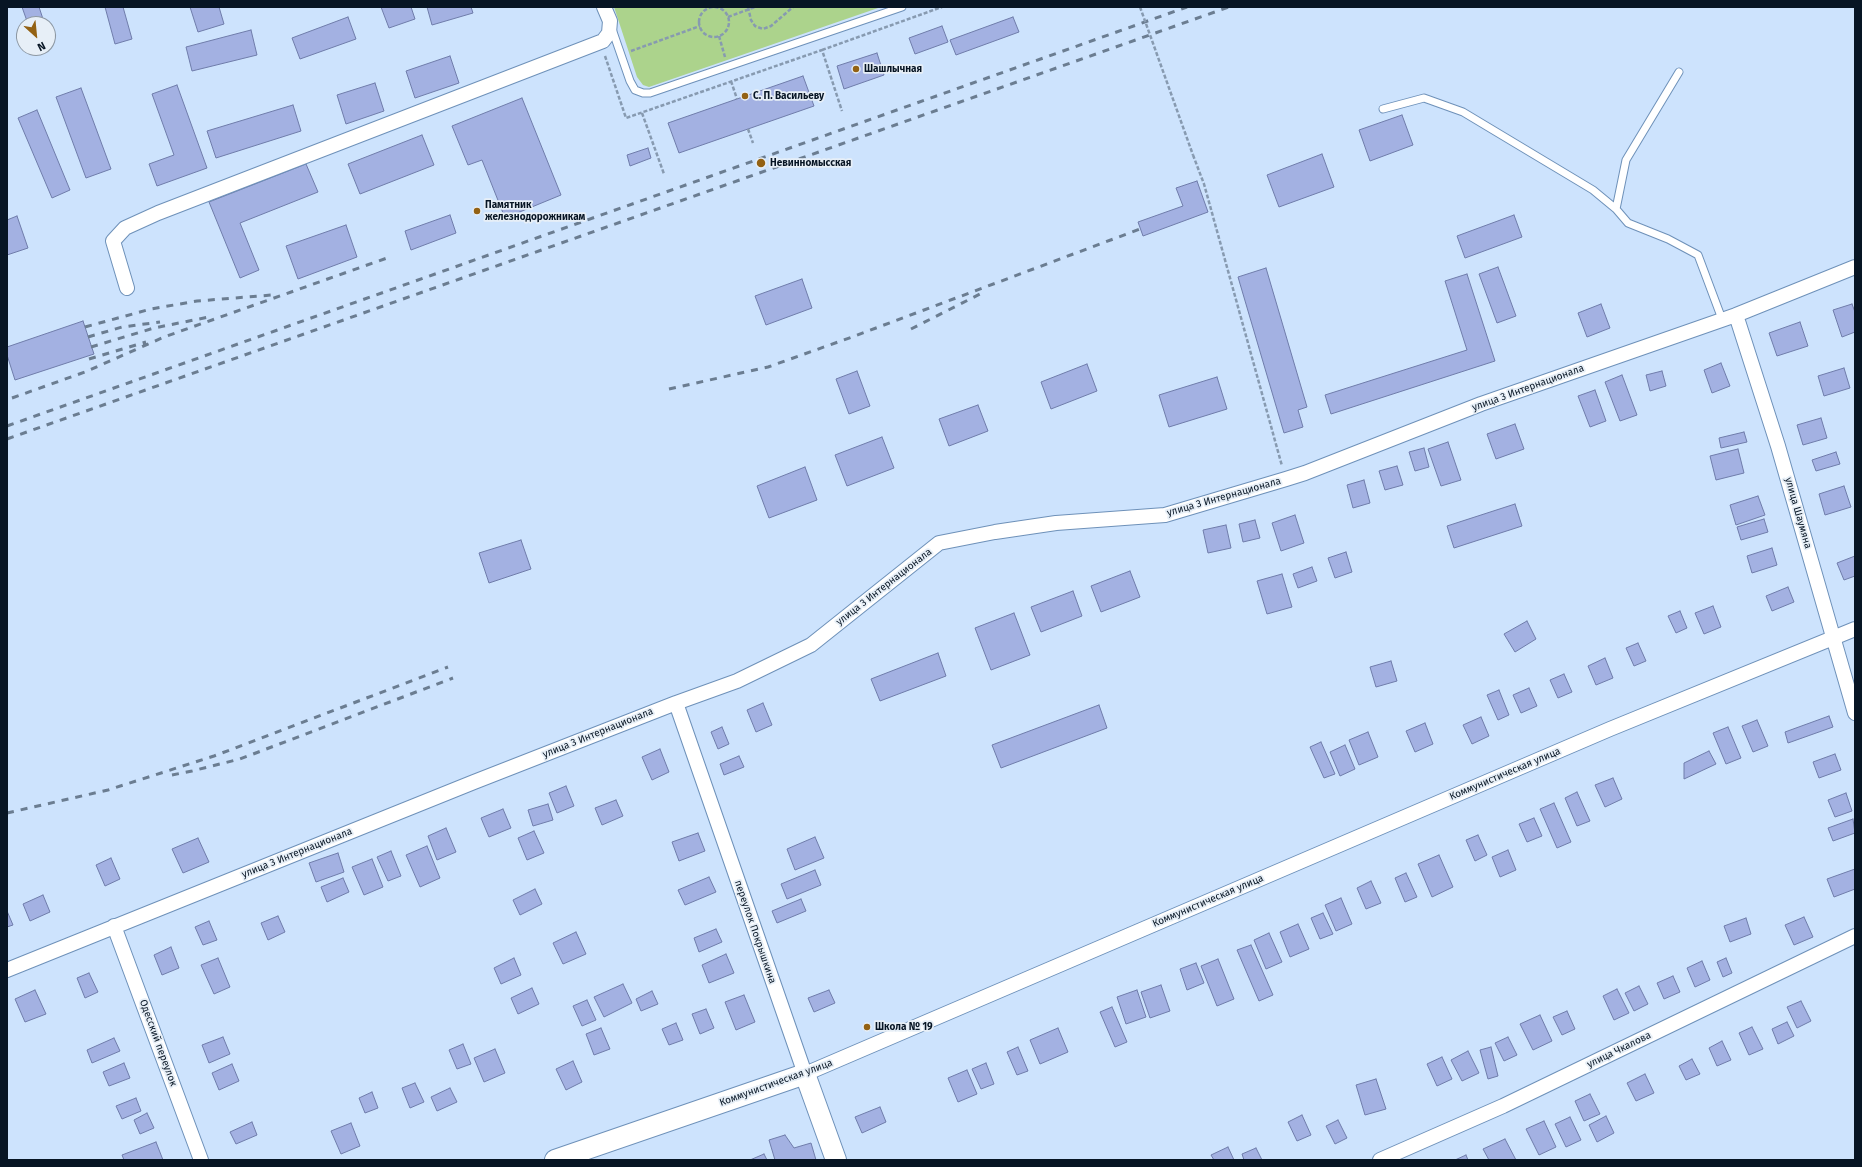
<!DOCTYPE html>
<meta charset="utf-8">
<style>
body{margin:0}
#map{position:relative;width:1862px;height:1167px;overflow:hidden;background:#cde3fd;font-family:"Fira Sans",sans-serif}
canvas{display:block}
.frame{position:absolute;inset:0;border:8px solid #071524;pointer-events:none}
.north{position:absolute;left:16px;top:16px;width:40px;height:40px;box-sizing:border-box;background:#e7eff7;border:1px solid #8d98a3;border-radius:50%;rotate:153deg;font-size:11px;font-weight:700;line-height:16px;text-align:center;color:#071524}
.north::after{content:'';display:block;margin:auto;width:14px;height:18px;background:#936113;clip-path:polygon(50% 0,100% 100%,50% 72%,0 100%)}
</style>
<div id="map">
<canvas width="1862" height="1167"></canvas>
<div class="frame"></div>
<div class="north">N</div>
</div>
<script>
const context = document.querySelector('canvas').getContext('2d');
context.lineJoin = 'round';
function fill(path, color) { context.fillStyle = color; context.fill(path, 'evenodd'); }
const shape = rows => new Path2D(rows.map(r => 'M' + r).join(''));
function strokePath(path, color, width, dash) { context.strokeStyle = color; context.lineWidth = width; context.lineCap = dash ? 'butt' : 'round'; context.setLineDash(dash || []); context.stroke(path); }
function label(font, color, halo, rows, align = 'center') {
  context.font = font + ' "Fira Sans",sans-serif'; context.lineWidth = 3.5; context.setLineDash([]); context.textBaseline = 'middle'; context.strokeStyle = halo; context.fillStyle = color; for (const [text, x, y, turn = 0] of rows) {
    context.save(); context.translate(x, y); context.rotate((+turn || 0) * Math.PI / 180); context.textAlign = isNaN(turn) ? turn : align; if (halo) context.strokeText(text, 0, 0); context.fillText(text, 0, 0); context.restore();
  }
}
fill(shape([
 [614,7,881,7,649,87,643,85,637,77]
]), '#acd38c');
const building = shape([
 [22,7,39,7,43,19,28,24,22,7],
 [105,7,123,7,132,39,115,44,105,7],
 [190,7,219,7,224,24,198,32,190,7],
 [381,7,411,7,415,19,389,28,381,7],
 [427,7,471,7,473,13,432,25,427,7],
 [348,17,356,39,300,59,292,38,348,17],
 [1013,17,1019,32,956,55,950,40,1013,17],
 [942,26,948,42,915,54,909,38,942,26],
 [251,30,257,55,192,71,186,47,251,30],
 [877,53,884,75,844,89,837,66,877,53],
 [450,56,459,83,415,98,406,71,450,56],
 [803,76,814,106,679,153,668,123,803,76],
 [375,83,384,111,346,124,337,95,375,83],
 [177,85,207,168,157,186,149,164,174,155,152,94,177,85],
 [81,88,111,169,86,178,56,97,81,88],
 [522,98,561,195,505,218,482,160,468,165,452,126,522,98],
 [293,105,301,131,216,158,207,131,293,105],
 [37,110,70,190,52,198,18,118,37,110],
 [1402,115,1413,145,1370,161,1359,130,1402,115],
 [422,135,434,165,360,194,348,164,422,135],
 [648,148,651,158,630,166,627,155,648,148],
 [1322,154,1334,187,1279,207,1267,175,1322,154],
 [306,164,318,192,240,223,259,270,240,278,209,202,306,164],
 [1197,181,1208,212,1143,236,1138,222,1183,206,1176,188,1197,181],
 [450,215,456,233,411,250,405,231,450,215],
 [1514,215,1522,237,1465,258,1457,236,1514,215],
 [17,216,28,248,7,255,7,220,17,216],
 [346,225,357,257,298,279,286,246,346,225],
 [1498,267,1516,316,1497,323,1479,274,1498,267],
 [1266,268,1307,407,1298,410,1303,427,1284,433,1238,277,1266,268],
 [1467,274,1495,361,1331,414,1325,395,1467,350,1445,281,1467,274],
 [802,279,812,308,766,325,755,296,802,279],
 [1601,304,1610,328,1587,337,1578,313,1601,304],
 [1852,304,1855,312,1855,332,1842,337,1833,310,1852,304],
 [83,321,94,354,15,380,7,355,7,347,83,321],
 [1800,322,1808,346,1777,356,1769,333,1800,322],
 [1721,363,1730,386,1712,393,1704,370,1721,363],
 [1087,364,1097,391,1051,409,1041,382,1087,364],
 [1844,368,1850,388,1824,396,1818,376,1844,368],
 [857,371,870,406,849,414,836,379,857,371],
 [1662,371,1666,386,1650,391,1646,375,1662,371],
 [1622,375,1637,415,1620,421,1605,382,1622,375],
 [1217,377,1227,409,1169,427,1159,395,1217,377],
 [1595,390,1606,421,1590,427,1578,396,1595,390],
 [978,405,988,431,949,446,939,419,978,405],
 [1821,418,1827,438,1803,445,1797,425,1821,418],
 [1515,424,1524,449,1496,459,1487,434,1515,424],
 [1744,432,1747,442,1721,448,1719,438,1744,432],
 [882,437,894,468,847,486,835,455,882,437],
 [1448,442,1461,480,1441,486,1428,449,1448,442],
 [1424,448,1429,467,1415,471,1409,452,1424,448],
 [1738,449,1744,473,1716,480,1710,456,1738,449],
 [1836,452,1840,464,1816,471,1812,460,1836,452],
 [1397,466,1403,485,1385,490,1379,471,1397,466],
 [805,467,817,500,769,518,757,486,805,467],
 [1364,480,1370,503,1353,508,1347,485,1364,480],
 [1844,486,1851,507,1825,515,1819,494,1844,486],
 [1758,496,1765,515,1736,525,1730,505,1758,496],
 [1515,504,1522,526,1454,548,1447,526,1515,504],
 [1295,515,1304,543,1281,551,1272,523,1295,515],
 [1764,519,1768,532,1741,540,1737,527,1764,519],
 [1255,520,1260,538,1243,542,1239,524,1255,520],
 [1226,525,1231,548,1208,553,1203,530,1226,525],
 [521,540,531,569,489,583,479,553,521,540],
 [1772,548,1777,565,1752,573,1747,556,1772,548],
 [1346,552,1352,572,1335,578,1328,558,1346,552],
 [1855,556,1855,576,1844,580,1837,563,1855,556],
 [1312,567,1317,581,1298,588,1293,574,1312,567],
 [1130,571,1140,597,1101,612,1091,586,1130,571],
 [1282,574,1292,607,1267,614,1257,581,1282,574],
 [1788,587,1794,602,1772,611,1766,596,1788,587],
 [1073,591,1082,616,1041,632,1031,607,1073,591],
 [1713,606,1721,627,1704,634,1695,613,1713,606],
 [1680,611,1687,628,1676,633,1668,616,1680,611],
 [1014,613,1030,655,991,670,975,628,1014,613],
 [1527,621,1536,639,1515,652,1504,634,1527,621],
 [1638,643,1646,661,1634,666,1626,648,1638,643],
 [938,653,946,676,880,701,871,679,938,653],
 [1605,658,1613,678,1596,685,1588,666,1605,658],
 [1391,661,1397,681,1376,687,1370,667,1391,661],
 [1564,674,1572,692,1558,698,1550,680,1564,674],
 [1529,688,1537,706,1521,713,1513,695,1529,688],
 [1499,690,1509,715,1498,720,1487,695,1499,690],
 [763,703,772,725,756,732,747,710,763,703],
 [1099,705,1107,728,1001,768,992,745,1099,705],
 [1829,716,1833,727,1788,743,1785,732,1829,716],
 [1481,717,1489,736,1472,744,1463,725,1481,717],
 [1757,720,1768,746,1753,752,1742,726,1757,720],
 [1425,723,1433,744,1415,752,1406,731,1425,723],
 [722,727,729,744,718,749,711,732,722,727],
 [1728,727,1741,758,1726,764,1713,733,1728,727],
 [1368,732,1378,757,1359,765,1349,740,1368,732],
 [1321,742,1335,774,1324,778,1310,747,1321,742],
 [1345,745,1355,769,1340,776,1330,752,1345,745],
 [660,749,669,772,652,780,642,757,660,749],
 [1709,751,1716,764,1684,779,1684,763,1709,751],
 [1835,754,1841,770,1819,778,1813,762,1835,754],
 [739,756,744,767,724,775,720,764,739,756],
 [1613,778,1622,799,1605,807,1595,785,1613,778],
 [566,786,574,806,557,813,549,793,566,786],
 [1577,792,1590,821,1577,826,1565,798,1577,792],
 [1846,793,1852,811,1835,817,1828,800,1846,793],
 [616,800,623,816,602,825,595,808,616,800],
 [1554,803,1571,842,1557,848,1540,809,1554,803],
 [548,804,553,820,533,826,528,810,548,804],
 [503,809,511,828,489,837,481,818,503,809],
 [1534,818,1542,836,1527,842,1519,824,1534,818],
 [1853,819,1855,833,1833,841,1828,828,1853,819],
 [446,828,456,852,437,860,428,836,446,828],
 [534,831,544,853,527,860,518,838,534,831],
 [698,833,705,851,679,861,672,842,698,833],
 [1478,835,1487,855,1475,861,1466,840,1478,835],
 [815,837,824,858,795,870,787,849,815,837],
 [198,838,209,862,183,873,172,849,198,838],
 [427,846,440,878,420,887,406,855,427,846],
 [1508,850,1516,870,1500,877,1492,857,1508,850],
 [391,851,401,876,388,881,377,857,391,851],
 [338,853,344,872,316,882,309,863,338,853],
 [1439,855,1453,887,1432,897,1418,864,1439,855],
 [111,858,120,879,105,886,96,865,111,858],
 [372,859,383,887,364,895,352,867,372,859],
 [1855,869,1855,889,1834,897,1827,879,1855,869],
 [815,870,821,885,787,899,781,884,815,870],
 [1406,873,1417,897,1405,902,1395,878,1406,873],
 [709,877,716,892,685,905,678,890,709,877],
 [343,878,349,892,327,902,321,887,343,878],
 [1371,881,1381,903,1366,909,1357,888,1371,881],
 [535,889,542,904,520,915,513,900,535,889],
 [43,895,50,912,30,921,23,904,43,895],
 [1341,898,1352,924,1336,931,1325,905,1341,898],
 [801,899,806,911,777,923,772,911,801,899],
 [7,911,13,925,7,927,7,911],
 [1323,913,1333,934,1320,939,1311,918,1323,913],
 [278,916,285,932,268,940,261,923,278,916],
 [1804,917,1813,937,1794,945,1785,925,1804,917],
 [1746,918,1751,934,1730,942,1724,926,1746,918],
 [209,921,217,940,203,945,195,927,209,921],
 [1298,924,1309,949,1290,957,1280,932,1298,924],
 [716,929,722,942,699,952,694,938,716,929],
 [576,932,586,954,563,964,553,943,576,932],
 [1269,933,1282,962,1266,969,1254,940,1269,933],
 [1251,945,1273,995,1259,1001,1237,950,1251,945],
 [171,947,179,968,162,975,154,955,171,947],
 [726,954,734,973,709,983,702,965,726,954],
 [218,958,230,987,214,994,201,965,218,958],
 [514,958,521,975,501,984,494,968,514,958],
 [1726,958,1732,973,1723,977,1717,962,1726,958],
 [1218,959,1234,999,1217,1006,1201,966,1218,959],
 [1702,961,1710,980,1695,987,1687,968,1702,961],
 [1196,963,1204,983,1187,990,1180,969,1196,963],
 [89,973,98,992,85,998,77,978,89,973],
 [1673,976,1680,992,1664,999,1657,983,1673,976],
 [623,984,632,1003,604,1017,594,997,623,984],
 [1161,985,1170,1011,1150,1018,1141,992,1161,985],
 [1639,986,1648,1004,1634,1011,1625,993,1639,986],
 [532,988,539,1004,518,1014,511,998,532,988],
 [1617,989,1629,1013,1614,1020,1603,996,1617,989],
 [35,990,46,1014,25,1022,15,999,35,990],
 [829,990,835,1003,814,1012,808,998,829,990],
 [1137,990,1146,1017,1126,1024,1117,997,1137,990],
 [652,991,658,1004,641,1011,636,999,652,991],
 [744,995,755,1022,736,1030,725,1002,744,995],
 [587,1000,596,1020,582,1026,573,1006,587,1000],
 [1801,1001,1811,1021,1797,1028,1787,1007,1801,1001],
 [1112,1007,1127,1042,1115,1047,1100,1012,1112,1007],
 [706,1009,714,1028,700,1034,692,1014,706,1009],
 [1567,1011,1575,1029,1562,1035,1553,1017,1567,1011],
 [1540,1015,1552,1041,1533,1050,1520,1024,1540,1015],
 [1787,1022,1794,1036,1778,1044,1772,1029,1787,1022],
 [676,1023,683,1040,669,1045,662,1029,676,1023],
 [1752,1027,1763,1049,1749,1055,1739,1033,1752,1027],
 [601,1028,610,1049,594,1055,586,1034,601,1028],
 [1058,1028,1068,1052,1040,1064,1030,1040,1058,1028],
 [223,1037,230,1054,209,1063,202,1045,223,1037],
 [1508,1037,1517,1055,1504,1061,1495,1043,1508,1037],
 [114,1038,120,1051,92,1063,87,1050,114,1038],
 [1722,1041,1731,1060,1717,1066,1709,1048,1722,1041],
 [463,1044,471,1064,457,1069,449,1050,463,1044],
 [1018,1047,1028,1071,1017,1075,1007,1052,1018,1047],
 [1491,1047,1498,1076,1488,1079,1480,1050,1491,1047],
 [495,1049,505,1073,484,1082,474,1058,495,1049],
 [1468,1051,1479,1073,1462,1081,1451,1060,1468,1051],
 [1442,1057,1452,1079,1437,1086,1427,1064,1442,1057],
 [1692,1059,1700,1074,1686,1080,1679,1066,1692,1059],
 [573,1061,582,1082,566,1090,556,1069,573,1061],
 [124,1063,130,1078,109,1086,103,1072,124,1063],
 [986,1063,994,1084,981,1089,972,1069,986,1063],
 [232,1064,239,1081,219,1090,212,1073,232,1064],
 [967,1070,977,1094,958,1102,948,1078,967,1070],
 [1645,1074,1654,1093,1636,1101,1627,1083,1645,1074],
 [1376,1079,1386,1109,1365,1115,1356,1085,1376,1079],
 [415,1083,424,1102,410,1108,402,1088,415,1083],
 [450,1088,457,1102,437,1111,431,1097,450,1088],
 [372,1092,378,1108,365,1113,359,1098,372,1092],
 [1590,1094,1600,1114,1584,1121,1575,1101,1590,1094],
 [136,1098,141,1111,122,1119,116,1106,136,1098],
 [880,1107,886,1122,862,1133,855,1117,880,1107],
 [147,1113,154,1128,140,1134,134,1120,147,1113],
 [1302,1115,1311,1135,1297,1141,1288,1122,1302,1115],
 [1606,1116,1614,1133,1597,1142,1589,1125,1606,1116],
 [1570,1117,1581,1140,1566,1147,1555,1124,1570,1117],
 [1338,1120,1347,1138,1335,1144,1326,1126,1338,1120],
 [1544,1121,1556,1147,1539,1155,1526,1129,1544,1121],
 [252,1122,257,1135,236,1144,230,1132,252,1122],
 [351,1123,360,1146,341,1154,331,1131,351,1123],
 [785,1135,794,1148,811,1143,816,1160,775,1160,769,1140,785,1135],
 [1505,1139,1516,1160,1489,1160,1483,1149,1505,1139],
 [156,1142,163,1160,124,1160,122,1155,156,1142],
 [1228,1147,1234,1160,1214,1160,1211,1155,1228,1147],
 [1256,1148,1262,1160,1244,1160,1242,1154,1256,1148],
 [764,1154,767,1160,750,1160,764,1154],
 [1466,1155,1468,1160,1455,1160,1466,1155]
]);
fill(building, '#a3b1e2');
strokePath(building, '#6f7caa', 1);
const lane = shape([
 [612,29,630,81,635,90,643,93,650,93,902,7],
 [1679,72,1626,160,1616,209,1628,223,1668,239,1698,255,1722,319],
 [1383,109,1424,98,1463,112,1593,190,1616,209]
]);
const street = shape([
 [127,288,113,241,125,228,158,213,603,41,609,33,610,21,604,7],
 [1736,315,1778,446,1855,713],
 [676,703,805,1074,1610,729,1855,629],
 [114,926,201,1160],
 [7,970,474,782,676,703,737,681,811,645,939,543,995,532,1056,523,1165,515,1286,479,1305,473,1481,404,1736,315,1855,267],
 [1380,1160,1503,1106,1855,936]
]);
const secondary = shape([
 [555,1160,805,1074,836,1160]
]);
strokePath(lane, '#6e91b9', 9);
strokePath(street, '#6e91b9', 16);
strokePath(secondary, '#6e91b9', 22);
strokePath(shape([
 [748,7,751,20,755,26,763,29,771,26,793,7],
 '699 22a15 15 0 1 1 30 0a15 15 0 1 1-30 0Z',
 [728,17,755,7],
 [719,36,725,57],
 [822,50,942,7],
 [631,51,700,26],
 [605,56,626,118,822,50,842,111],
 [731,81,737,99],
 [642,113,664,174],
 [748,129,753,143],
 [1193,155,1204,184,1282,466]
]), '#879ab0', 2.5, [4, 2]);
strokePath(lane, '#fff', 7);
strokePath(street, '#fff', 14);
strokePath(secondary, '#fff', 20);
strokePath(shape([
 [85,327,151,309,197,301,272,295],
 [911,329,982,293],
 [88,337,122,327,160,322],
 [91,347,154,328,209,317],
 [89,359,146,342],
 [669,389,768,367,852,337,1140,229],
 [12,398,85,372,164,337,387,258],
 [7,426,1187,7],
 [7,439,1229,7],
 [172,775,192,771,240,759,453,678],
 [7,813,108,790,214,756,448,667]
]), '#6b7d91', 3, [7, 7]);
strokePath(shape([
 [1140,7,1193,155]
]), '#879ab0', 2.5, [4, 2]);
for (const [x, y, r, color] of [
 [856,69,4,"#936113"],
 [745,96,4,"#936113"],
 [761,163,5,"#936113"],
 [477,211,4,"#936113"],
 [867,1027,4,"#936113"]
]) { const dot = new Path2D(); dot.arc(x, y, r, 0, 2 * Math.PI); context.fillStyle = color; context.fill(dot); strokePath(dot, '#e7eff7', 1.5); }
label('bold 10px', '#071524', '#e7eff7', [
 ["Шашлычная",864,69],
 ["С. П. Васильеву",753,96],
 ["Невинномысская",770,163],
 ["Памятник",485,205],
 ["железнодорожникам",485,217],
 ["Школа № 19",875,1027]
], 'left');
label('10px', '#071524', '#e7eff7', [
 ["улица 3 Интернационала",1528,388,-20],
 ["улица 3 Интернационала",1224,497,-16],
 ["улица Шаумяна",1798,513,74],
 ["улица 3 Интернационала",884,587,-38],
 ["улица 3 Интернационала",598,733,-22],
 ["Коммунистическая улица",1505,774,-23],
 ["улица 3 Интернационала",297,853,-22],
 ["Коммунистическая улица",1208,901,-23],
 ["переулок Покрышкина",755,932,71],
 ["Одесский переулок",158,1043,70],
 ["улица Чкалова",1619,1050,-26],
 ["Коммунистическая улица",776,1083,-20]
]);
</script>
